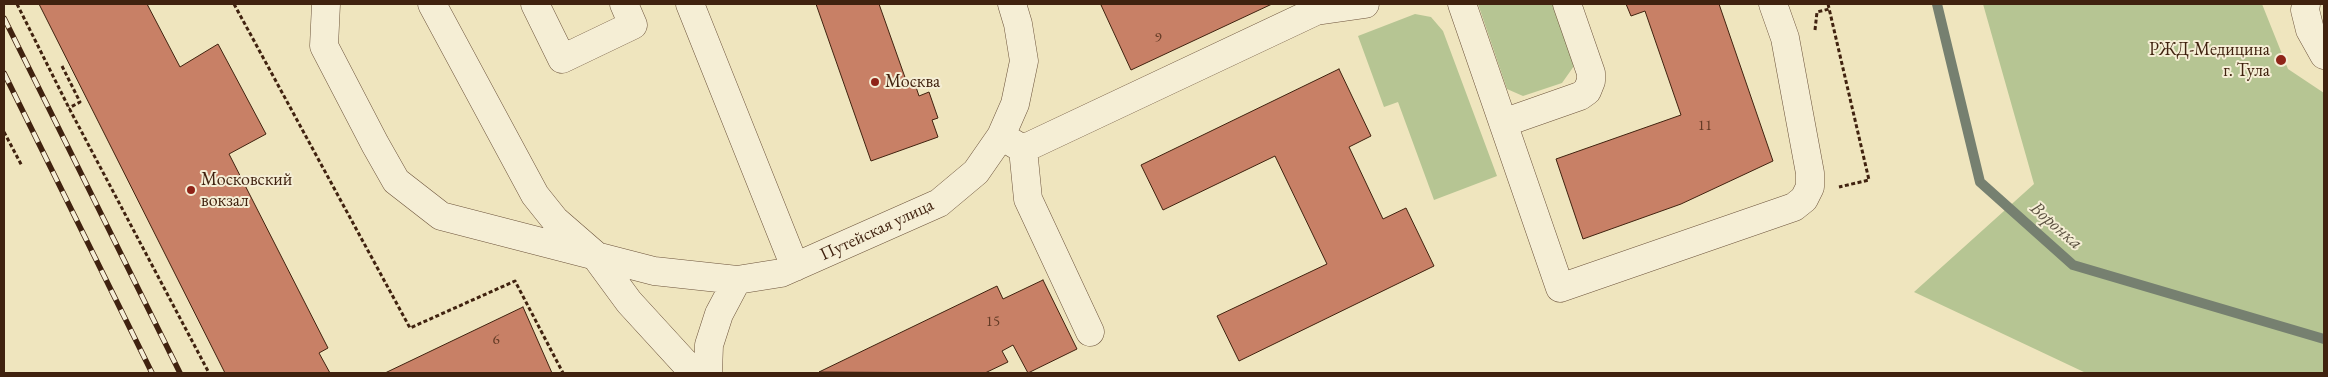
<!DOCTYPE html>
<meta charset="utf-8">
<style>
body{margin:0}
#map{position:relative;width:2328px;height:377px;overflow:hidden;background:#efe5be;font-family:"EB Garamond",serif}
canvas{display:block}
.frame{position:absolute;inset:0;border:5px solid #40220f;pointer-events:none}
</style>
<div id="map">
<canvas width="2328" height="377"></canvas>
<div class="frame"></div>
</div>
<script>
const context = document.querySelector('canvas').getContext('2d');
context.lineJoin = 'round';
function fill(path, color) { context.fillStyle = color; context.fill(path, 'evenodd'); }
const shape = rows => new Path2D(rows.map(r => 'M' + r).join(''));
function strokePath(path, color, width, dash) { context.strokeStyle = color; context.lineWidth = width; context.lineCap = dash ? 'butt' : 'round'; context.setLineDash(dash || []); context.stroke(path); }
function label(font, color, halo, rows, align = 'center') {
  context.font = font + ' "EB Garamond",serif'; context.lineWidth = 4; context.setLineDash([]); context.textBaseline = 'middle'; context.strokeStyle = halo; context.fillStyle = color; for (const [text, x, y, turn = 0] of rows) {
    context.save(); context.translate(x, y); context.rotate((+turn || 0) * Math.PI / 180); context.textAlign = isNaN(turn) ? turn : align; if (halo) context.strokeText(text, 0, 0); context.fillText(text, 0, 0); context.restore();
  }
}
fill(shape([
 [1478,4,1553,4,1574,66,1562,83,1523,96,1507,89],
 [1983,4,2262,4,2288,69,2324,93,2324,373,2086,373,1914,292,2034,184],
 [1415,14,1431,17,1443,31,1497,176,1434,200,1398,102,1384,107,1358,36]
]), '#b6c593');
strokePath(shape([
 [1937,4,1980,182,2073,265,2324,339]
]), '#768070', 10);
const building = shape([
 [39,4,147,4,180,67,218,44,266,134,229,154,328,348,319,353,330,373,225,373,39,4],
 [816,4,879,4,907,83,914,81,919,96,929,92,938,118,932,120,938,137,871,161,816,4],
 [1104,4,1272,4,1131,70,1101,5,1104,4],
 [1626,4,1719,4,1773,161,1681,204,1583,239,1556,159,1681,115,1645,11,1631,16,1626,4],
 [1339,69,1371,136,1349,147,1383,219,1406,208,1434,266,1239,361,1217,316,1327,264,1275,156,1163,210,1141,165,1339,69],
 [1043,280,1077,349,1028,373,1013,345,1002,351,1008,362,985,373,819,372,997,286,1003,299,1043,280],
 [523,307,552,373,385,373,523,307]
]);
fill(building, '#c88066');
strokePath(building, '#40220f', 1);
const minor = shape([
 [326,4,324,46,375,144,396,181,441,216,654,271,737,280,781,273,939,203,976,172,1001,136,1015,104,1024,61,1018,24,1012,4],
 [432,4,535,195,555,220,593,253,629,302,694,373],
 [535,4,562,59,633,25,624,4],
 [690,4,795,267],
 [1462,4,1560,288,1794,207,1804,199,1810,187,1810,173,1785,38,1773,4],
 [2306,4,2305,10,2310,30,2324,55],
 [1503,123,1580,96,1587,91,1591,81,1591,73,1567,4],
 [1001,136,1023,149,1316,11,1365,4],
 [1023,149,1028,199,1090,332],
 [708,373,709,345,719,314,737,280]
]);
strokePath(minor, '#6c533b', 29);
strokePath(shape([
 [17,4,69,108,209,373],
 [234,4,410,328,515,281,563,373],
 [1828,4,1869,180,1839,187],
 [1815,30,1817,12,1829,9],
 [62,66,80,102,69,108],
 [4,132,22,166]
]), '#40220f', 3, [4, 2.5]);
strokePath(minor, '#f5eed5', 28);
const rail = shape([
 [4,18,180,373],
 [4,73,152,373]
]);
strokePath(rail, '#40220f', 5.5);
strokePath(rail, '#f5eed5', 4, [11]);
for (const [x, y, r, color] of [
 [2281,60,6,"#8f2418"],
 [875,82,5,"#8f2418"],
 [191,190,5,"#8f2418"]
]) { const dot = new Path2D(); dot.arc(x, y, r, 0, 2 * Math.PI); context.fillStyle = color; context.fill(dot); strokePath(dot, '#f5eed5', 2); }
label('15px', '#623a25', null, [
 ["9",1158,38],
 ["11",1705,126],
 ["15",993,322],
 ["6",496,340]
]);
label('18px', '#40220f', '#f5eed5', [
 ["РЖД-Медицина",2270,50,"right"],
 ["г. Тула",2270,71,"right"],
 ["Москва",885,82],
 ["Московский",201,180],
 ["вокзал",201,201]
], 'left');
label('18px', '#40220f', '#f5eed5', [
 ["Путейская улица",877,230,-25]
]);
label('italic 19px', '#5b5140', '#f5eed5', [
 ["Воронка",2056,226,41]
]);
</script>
